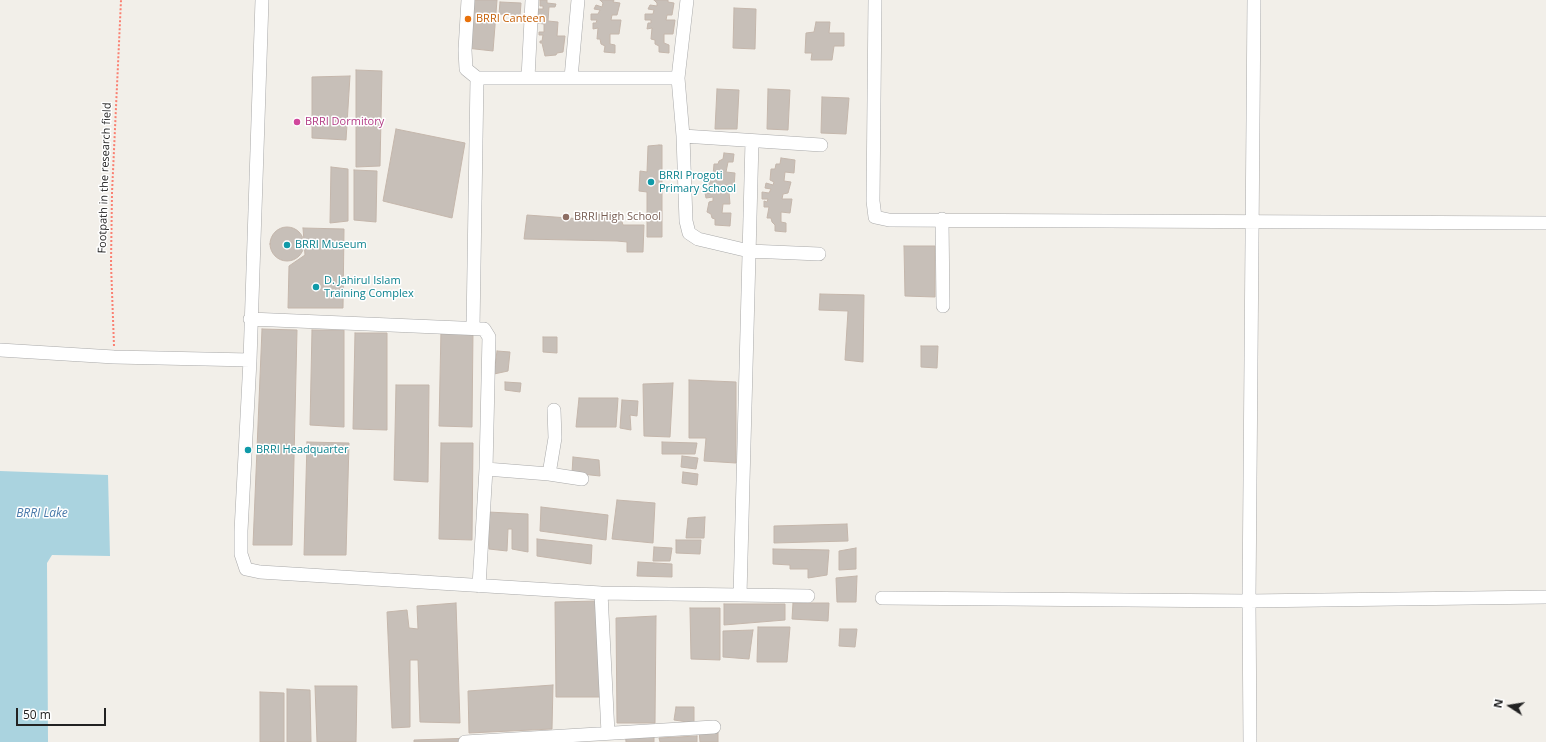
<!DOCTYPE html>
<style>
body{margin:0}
#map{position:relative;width:1546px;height:742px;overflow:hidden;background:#f2efe9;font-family:"Open Sans",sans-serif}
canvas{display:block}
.north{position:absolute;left:1490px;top:686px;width:40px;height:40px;-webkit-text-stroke:3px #fff;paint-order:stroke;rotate:282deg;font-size:11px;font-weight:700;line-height:16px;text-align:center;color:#222}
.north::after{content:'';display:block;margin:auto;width:14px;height:18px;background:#222;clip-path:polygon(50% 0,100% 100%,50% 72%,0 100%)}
.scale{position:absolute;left:16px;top:708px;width:90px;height:18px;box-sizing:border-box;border:2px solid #222;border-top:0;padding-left:5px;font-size:12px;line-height:14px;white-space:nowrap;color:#222;-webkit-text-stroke:3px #fff;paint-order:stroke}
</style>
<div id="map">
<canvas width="1546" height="742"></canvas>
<div class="north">N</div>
<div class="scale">50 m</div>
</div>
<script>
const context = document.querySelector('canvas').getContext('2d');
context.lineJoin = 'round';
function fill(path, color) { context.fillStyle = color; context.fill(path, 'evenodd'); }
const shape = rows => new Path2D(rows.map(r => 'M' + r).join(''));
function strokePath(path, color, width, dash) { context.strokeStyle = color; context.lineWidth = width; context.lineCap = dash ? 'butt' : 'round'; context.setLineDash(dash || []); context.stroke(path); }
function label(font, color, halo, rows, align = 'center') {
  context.font = font + ' "Open Sans",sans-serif'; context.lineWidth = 3; context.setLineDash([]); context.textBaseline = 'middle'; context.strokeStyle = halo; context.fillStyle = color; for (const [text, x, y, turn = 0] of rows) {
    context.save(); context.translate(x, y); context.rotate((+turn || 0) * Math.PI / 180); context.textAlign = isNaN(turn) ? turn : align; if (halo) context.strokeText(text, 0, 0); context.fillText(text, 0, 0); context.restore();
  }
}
fill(shape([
 [0,471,108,475,110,556,52,555,47,563,48,742,0,742]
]), '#aad3df');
const building = shape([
 [470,0,497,0,493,51,466,48,470,0],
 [540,0,547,0,547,3,556,4,555,7,549,7,548,21,558,22,557,36,565,36,563,52,557,53,556,55,545,56,542,43,540,43,540,41,542,41,543,35,539,35,539,32,544,32,544,24,536,23,536,21,543,21,543,16,537,16,537,9,543,9,543,6,540,6,540,0],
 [600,0,614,0,613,2,620,3,617,15,612,15,611,20,621,20,619,34,610,34,610,44,615,45,615,53,604,52,605,46,601,44,600,39,597,39,598,28,593,29,593,23,596,23,597,20,591,20,591,14,598,14,600,10,594,9,596,5,602,7,603,3,600,0],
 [654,0,668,0,668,2,674,3,672,15,667,15,666,20,675,20,673,34,664,34,664,43,669,45,669,53,659,52,659,46,655,44,655,40,651,39,652,28,647,29,648,23,651,23,651,20,645,20,645,14,653,14,654,10,648,9,650,5,657,6,657,3,654,0],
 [500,2,521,3,520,16,499,14,500,2],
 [734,8,756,9,755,49,733,48,734,8],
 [816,22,830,22,829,33,844,33,844,46,834,46,832,60,811,60,812,53,805,53,806,33,814,32,816,22],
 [356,70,382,71,380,166,356,167,356,70],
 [350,76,346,140,312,138,312,77,350,76],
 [717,89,739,90,737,129,715,129,717,89],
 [768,89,790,90,788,130,767,129,768,89],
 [822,97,849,98,846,134,821,133,822,97],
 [396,129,465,143,452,218,383,201,396,129],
 [659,145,662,145,662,237,647,237,647,192,639,191,640,171,647,172,648,146,659,145],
 [724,153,734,154,733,162,728,162,726,172,735,173,734,188,725,185,724,191,729,192,730,204,723,204,722,213,731,213,730,226,715,225,715,219,712,218,711,214,707,212,709,202,713,201,713,197,706,198,705,193,711,193,711,189,703,188,705,182,710,183,710,180,707,180,708,174,713,175,714,164,718,164,719,161,723,159,724,153],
 [781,158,795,160,794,173,785,172,784,181,791,182,788,193,783,194,782,199,792,199,790,213,781,212,781,222,786,223,786,232,775,231,775,225,772,222,771,218,767,218,769,207,764,207,764,201,767,202,768,199,762,199,762,192,769,193,771,189,765,188,766,183,773,185,774,182,770,180,771,169,775,169,776,164,780,164,781,158],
 [331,167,348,169,348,221,330,223,331,167],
 [354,170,377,171,376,222,354,220,354,170],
 [585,214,620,215,623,225,644,225,643,252,627,252,627,242,617,241,524,239,527,215,582,219,585,214],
 '270 244a17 17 0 1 1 34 0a17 17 0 1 1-34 0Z',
 [303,228,344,229,343,308,288,308,289,266,305,255,303,228],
 [904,246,935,246,935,297,905,296,904,246],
 [820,294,864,295,863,362,845,360,848,311,819,310,820,294],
 [262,329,297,330,292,545,253,545,262,329],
 [312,330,344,330,344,427,310,425,312,330],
 [441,330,473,330,472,427,439,426,441,330],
 [355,333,387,333,387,430,353,429,355,333],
 [543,337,557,337,557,353,543,352,543,337],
 [921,346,938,346,937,368,921,367,921,346],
 [497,351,510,352,508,371,494,374,497,351],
 [689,380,736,382,736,463,704,461,706,438,689,438,689,380],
 [505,382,521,383,520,392,505,390,505,382],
 [673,383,670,437,644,436,643,384,673,383],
 [396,385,429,385,428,482,394,480,396,385],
 [579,398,618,398,616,427,576,427,579,398],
 [622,400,638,401,637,416,630,415,631,430,620,428,622,400],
 [307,442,349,443,346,555,304,555,307,442],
 [662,442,697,443,695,454,662,454,662,442],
 [441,443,473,443,472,540,439,539,441,443],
 [682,456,698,458,696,469,681,467,682,456],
 [573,457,599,460,600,476,572,473,573,457],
 [683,472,698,474,697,485,682,483,683,472],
 [617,500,655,503,653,543,612,539,617,500],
 [541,507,608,515,606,540,540,531,541,507],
 [488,512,528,514,528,552,512,549,512,529,508,529,507,551,489,549,488,512],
 [705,517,704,538,686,538,688,518,705,517],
 [847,524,848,541,774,543,774,526,847,524],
 [537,539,592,545,591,564,537,556,537,539],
 [676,540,701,540,700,554,676,553,676,540],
 [654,547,672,548,670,561,653,561,654,547],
 [856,548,856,569,839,570,839,551,856,548],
 [773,549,829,550,827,575,808,578,808,569,790,569,790,565,773,564,773,549],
 [638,562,672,564,672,577,637,576,638,562],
 [857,576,856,602,837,602,836,578,857,576],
 [598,601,602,697,556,697,555,602,598,601],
 [456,603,460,723,420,722,418,660,410,660,410,727,392,728,387,612,407,610,409,628,418,629,417,606,456,603],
 [793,603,829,603,828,621,792,619,793,603],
 [724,604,785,604,785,620,724,625,724,604],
 [690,608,720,608,720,660,691,659,690,608],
 [656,616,655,723,617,723,616,618,656,616],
 [758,627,790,627,787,662,757,662,758,627],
 [840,629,857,629,855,647,839,646,840,629],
 [753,630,749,659,723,657,723,631,753,630],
 [553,685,552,729,469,733,468,691,553,685],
 [315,686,357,686,356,742,317,742,315,686],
 [287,689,310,690,311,742,287,742,287,689],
 [260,692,284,693,284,742,260,742,260,692],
 [676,707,694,707,694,723,674,720,676,707],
 [654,727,654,742,626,742,625,729,654,727],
 [718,729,718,742,700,742,699,730,718,729],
 [697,736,697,742,660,742,659,738,697,736],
 [473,738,473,742,414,742,414,740,473,738]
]);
fill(building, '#c7bfb8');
strokePath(building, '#c4b6ab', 1);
const minor = shape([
 [262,0,250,360,241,531,241,554,246,569,260,572,601,593,808,596],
 [468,0,465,50,466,69,477,78,678,78],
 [687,0,678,78,683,136,686,221,689,233,698,239,749,251,819,254],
 [875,0,873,201,875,217,889,220,1546,223],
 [528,78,532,0],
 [571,78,578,0],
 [683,136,821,145],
 [942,219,943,306],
 [250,319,484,329,489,337,486,469,479,586],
 [473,328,477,78],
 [0,350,114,357,250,360],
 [486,469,549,474,582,479],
 [549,474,555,438,554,410],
 [601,593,608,733],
 [740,595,752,141],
 [882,598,1249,601,1546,597],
 [465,742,714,727],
 [1250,742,1249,601,1254,0]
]);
strokePath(minor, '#a9a9a9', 14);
strokePath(shape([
 [114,346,111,264,112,193,121,0]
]), '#fa8072', 2, [2, 2]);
strokePath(minor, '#fff', 13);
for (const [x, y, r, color] of [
 [468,19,4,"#e8710a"],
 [297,122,4,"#d1479c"],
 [651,182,4,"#0f9aa8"],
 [566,217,4,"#8d6e63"],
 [287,245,4,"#0f9aa8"],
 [316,287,4,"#0f9aa8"],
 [248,450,4,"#0f9aa8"]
]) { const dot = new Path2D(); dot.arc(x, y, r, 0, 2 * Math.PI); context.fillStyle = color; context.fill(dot); strokePath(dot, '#fff', 1.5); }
label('11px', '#c56008', '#fff', [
 ["BRRI Canteen",476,19]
], 'left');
label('11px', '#b23c85', '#fff', [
 ["BRRI Dormitory",305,122]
], 'left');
label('11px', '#0d838f', '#fff', [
 ["BRRI Progoti",659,176],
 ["Primary School",659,189],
 ["BRRI Museum",295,245],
 ["D. Jahirul Islam",324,281],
 ["Training Complex",324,294],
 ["BRRI Headquarter",256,450]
], 'left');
label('11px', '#222', '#fff', [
 ["Footpath in the research field",105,178,-88]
]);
label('11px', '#785e54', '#fff', [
 ["BRRI High School",574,217]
], 'left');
label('italic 12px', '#4a7aab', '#fff', [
 ["BRRI Lake",42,514]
]);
</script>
